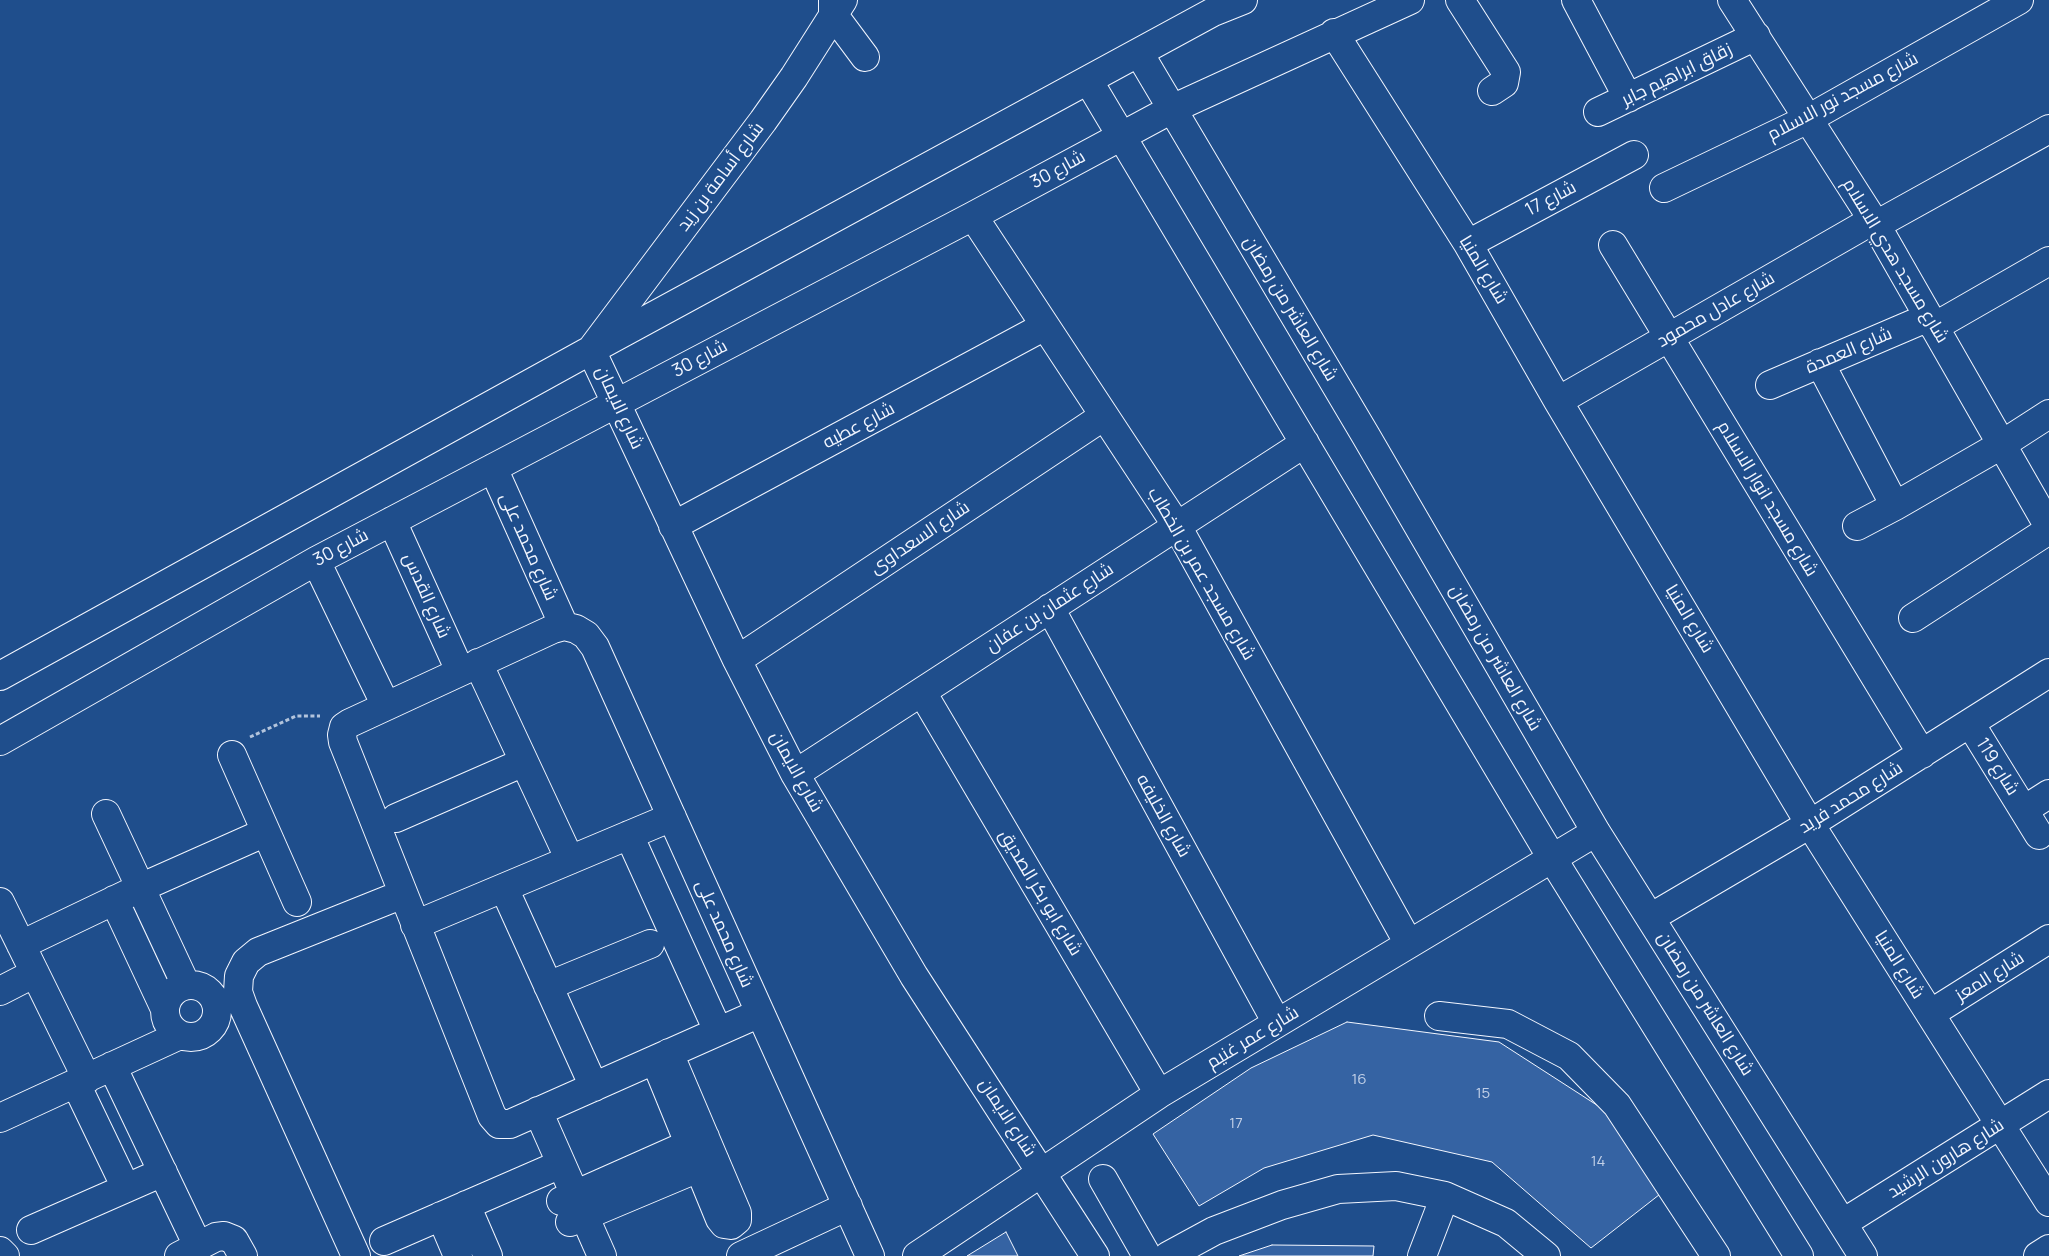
<!DOCTYPE html>
<meta charset="utf-8">
<style>
body{margin:0}
canvas{display:block;background:#1f4e8c}
</style>
<canvas width="2049" height="1256"></canvas>
<script>
const context = document.querySelector('canvas').getContext('2d');
context.lineJoin = 'round';
function fill(path, color) { context.fillStyle = color; context.fill(path, 'evenodd'); }
const shape = rows => new Path2D(rows.map(r => 'M' + r).join(''));
function strokePath(path, color, width, dash) { context.strokeStyle = color; context.lineWidth = width; context.lineCap = dash ? 'butt' : 'round'; context.setLineDash(dash || []); context.stroke(path); }
function label(font, color, halo, rows, align = 'center') {
  context.font = font + ' Manrope,Cairo,sans-serif'; context.lineWidth = 4; context.setLineDash([]); context.textBaseline = 'middle'; context.strokeStyle = halo; context.fillStyle = color; for (const [text, x, y, turn = 0] of rows) {
    context.save(); context.translate(x, y); context.rotate((+turn || 0) * Math.PI / 180); context.textAlign = isNaN(turn) ? turn : align; if (halo) context.strokeText(text, 0, 0); context.fillText(text, 0, 0); context.restore();
  }
}
const building = shape([
 [1347,1022,1499,1042,1603,1109,1664,1191,1591,1248,1492,1162,1373,1135,1264,1168,1199,1206,1153,1134,1251,1068,1347,1022],
 [1006,1232,1018,1256,967,1256,1006,1232],
 [1272,1245,1374,1246,1373,1256,1239,1256,1272,1245]
]);
fill(building, '#3563a3');
strokePath(building, '#f2f6ff', 1);
const minor = shape([
 [833,0,833,14,865,57],
 [843,0,794,77,763,121,591,350,737,660,795,774,914,976,1095,1256],
 [1460,0,1506,72,1504,83,1492,91],
 [1576,0,1628,98],
 [1732,0,1876,225,2049,527],
 [1334,33,1468,244,1558,401,1810,824,2049,1202],
 [1139,53,1366,436,1596,832,1863,1256],
 [1088,80,1552,858,1799,1256],
 [1598,112,1756,36],
 [1664,188,1808,119,2019,0],
 [973,216,1177,526,1409,944],
 [1876,225,2049,129],
 [1468,244,1634,155],
 [1613,245,1922,754],
 [1934,327,2049,261],
 [1820,363,1895,506],
 [1770,385,1929,317],
 [1558,401,1873,220],
 [493,468,564,626],
 [392,521,460,671],
 [673,526,1045,326],
 [1857,526,1895,506,2001,445,2049,414],
 [316,561,386,706],
 [1050,608,1277,1023],
 [1913,618,2049,530],
 [737,660,1104,416],
 [478,663,570,860],
 [0,676,591,350,1213,12,1243,0],
 [922,692,1159,1094],
 [1970,723,2039,835],
 [0,741,316,561,973,216,1172,109,1410,0],
 [232,755,297,902],
 [795,774,1305,443],
 [2024,810,2049,794],
 [106,814,186,985],
 [396,818,524,762],
 [629,835,718,1031],
 [504,888,594,1087],
 [114,900,165,1009],
 [0,902,87,1079],
 [1650,918,1810,824,2049,673],
 [415,925,672,817],
 [21,945,140,888,266,832],
 '165 1011a26 26 0 1 1 52 0a26 26 0 1 1-52 0Z',
 [548,986,650,944],
 [0,991,35,973],
 [760,1013,510,1124,499,1124,492,1116,343,742,342,735,344,727,350,723,553,629,564,626,576,629,586,635,595,647,870,1256],
 [1930,1014,2049,939],
 [1439,1016,1508,1024,1569,1056,1617,1105,1716,1256],
 [655,1060,720,1219,724,1224,731,1225,737,1220,737,1213,669,1053],
 [112,1066,198,1246],
 [76,1084,126,1188],
 [538,1111,602,1256],
 [0,1118,180,1035],
 [1103,1179,1147,1256],
 [561,1201,705,1137],
 [466,1205,488,1256],
 [441,1216,458,1256],
 [570,1222,715,1161],
 [1843,1223,2049,1094],
 [31,1230,163,1172],
 [384,1241,561,1164],
 [0,1251,5,1256],
 [179,1256,216,1237,224,1236,234,1240,243,1256],
 [356,1256,243,1006,238,992,239,976,246,962,258,952,403,894],
 [741,1256,848,1206],
 [917,1256,1159,1094,1596,832],
 [1168,1256,1214,1231,1282,1205,1338,1189,1396,1186,1445,1196,1506,1223,1546,1256],
 [1422,1256,1445,1196],
 [2038,1256,2049,1249]
]);
strokePath(minor, '#f2f6ff', 30);
strokePath(shape([
 [250,737,296,716,320,716]
]), '#b3c4dc', 3, [4, 2.5]);
strokePath(minor, '#1f4e8c', 28);
label('15px', '#c3d1e8', null, [
 ["16",1359,1080],
 ["15",1483,1094],
 ["17",1236,1124],
 ["14",1598,1162]
]);
label('18px', '#f2f6ff', '#1f4e8c', [
 ["زقاق ابراهيم جابر",1677,75,-26],
 ["شارع مسجد نور الاسلام",1843,97,-28],
 ["شارع 30",1058,170,-29],
 ["شارع أسامة بن زيد",721,177,-53],
 ["شارع 17",1551,199,-28],
 ["شارع مسجد هدي الاسلام",1895,261,59],
 ["شارع المنيا",1483,270,59],
 ["شارع العاشر من رمضان",1290,309,59],
 ["شارع عادل محمود",1716,310,-30],
 ["شارع العمدة",1849,351,-23],
 ["شارع 30",700,359,-28],
 ["شارع الايمان",619,408,65],
 ["شارع عطيه",859,426,-28],
 ["شارع مسجد انوار الاسلام",1767,499,59],
 ["شارع السعداوى",920,538,-34],
 ["شارع محمد على",528,547,66],
 ["شارع 30",341,548,-28],
 ["شارع مسجد عمر بن الخطاب",1201,574,60],
 ["شارع القدس",426,596,66],
 ["شارع عثمان بن عفان",1050,608,-33],
 ["شارع المنيا",1689,619,59],
 ["شارع العاشر من رمضان",1495,658,60],
 ["شارع 119",1997,767,58],
 ["شارع الايمان",796,772,61],
 ["شارع محمد فريد",1851,798,-32],
 ["شارع الخليفه",1163,816,61],
 ["شارع ابو بكر الصديق",1040,893,59],
 ["شارع محمد على",724,934,66],
 ["شارع المنيا",1899,965,58],
 ["شارع المعز",1990,977,-32],
 ["شارع العاشر من رمضان",1705,1004,58],
 ["شارع عمر غنيم",1253,1038,-31],
 ["شارع الايمان",1007,1118,57],
 ["شارع هارون الرشيد",1946,1159,-32]
]);
</script>
